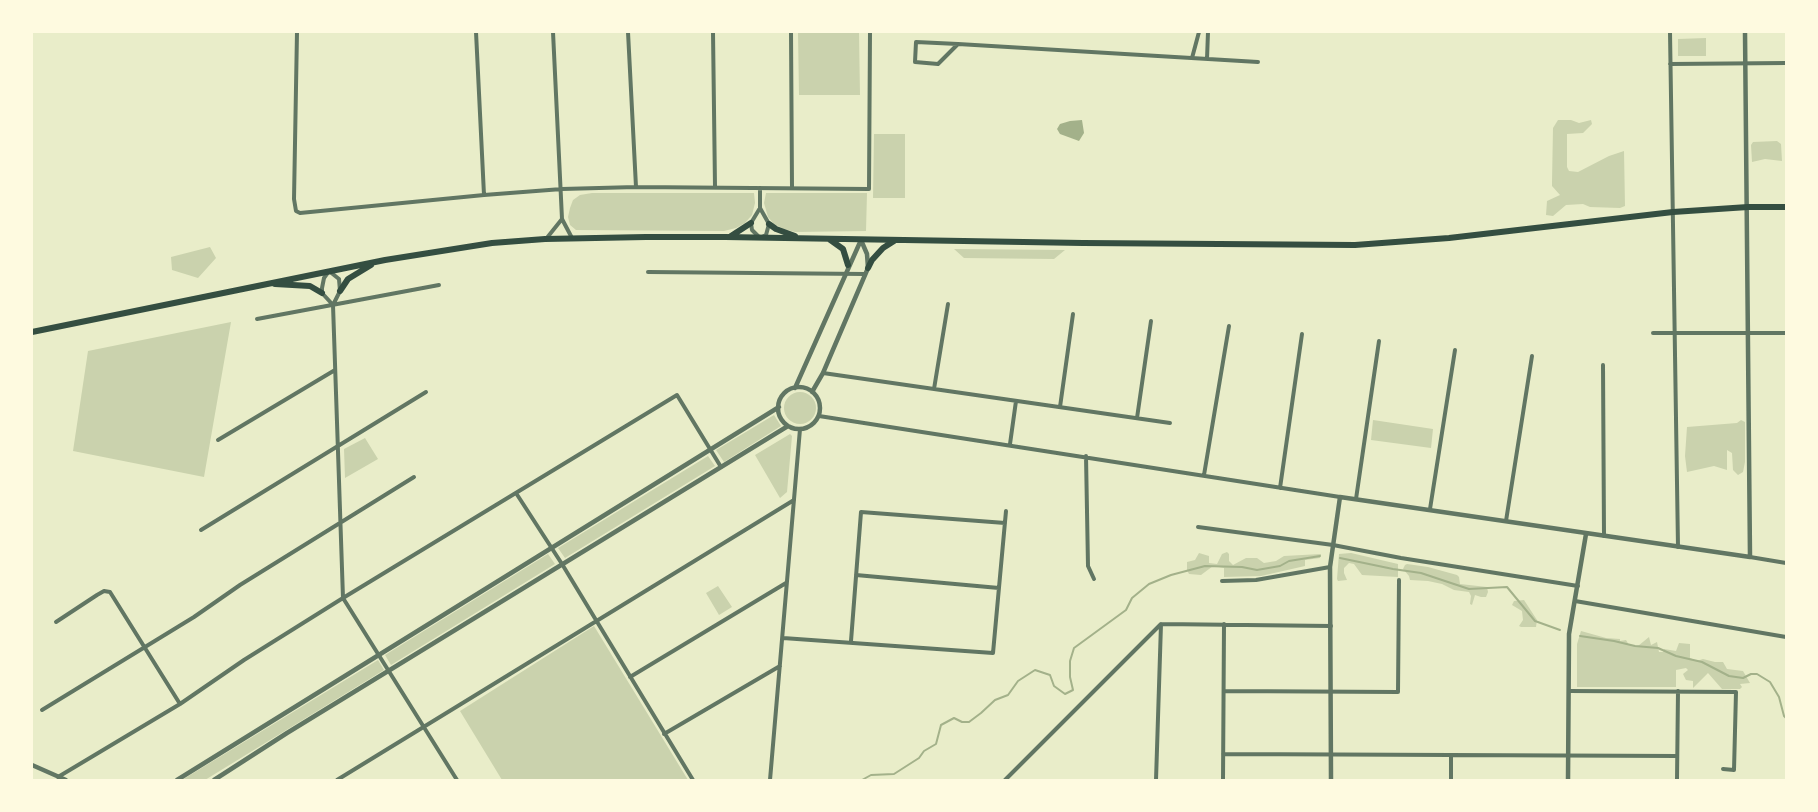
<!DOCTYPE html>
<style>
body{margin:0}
#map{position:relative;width:1818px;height:812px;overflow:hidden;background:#e9edc9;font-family:Montserrat,sans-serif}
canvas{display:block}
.frame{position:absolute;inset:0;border:33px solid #fefae0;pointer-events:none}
</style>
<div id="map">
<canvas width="1818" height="812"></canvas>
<div class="frame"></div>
</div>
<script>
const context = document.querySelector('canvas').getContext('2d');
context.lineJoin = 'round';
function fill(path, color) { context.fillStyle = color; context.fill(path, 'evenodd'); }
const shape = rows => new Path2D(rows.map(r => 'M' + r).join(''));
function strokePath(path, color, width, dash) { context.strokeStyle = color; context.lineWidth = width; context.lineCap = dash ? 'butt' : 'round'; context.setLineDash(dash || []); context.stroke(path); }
fill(shape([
 [798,32,859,32,860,95,799,95],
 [1706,38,1706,56,1678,56,1678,39],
 [1558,120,1571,120,1579,123,1591,120,1592,124,1583,133,1567,134,1567,167,1569,171,1578,172,1609,156,1624,151,1625,206,1620,208,1590,207,1583,204,1566,205,1553,216,1546,215,1547,201,1560,195,1552,186,1552,182,1553,128],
 [874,134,905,134,905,198,873,198],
 [1777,141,1781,144,1782,161,1765,159,1752,162,1751,145,1753,142],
 [592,193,754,193,755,203,752,215,745,223,736,228,724,231,576,230,570,225,568,217,570,208,573,200,580,195],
 [766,193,867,193,866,231,795,232,784,229,774,224,768,217,764,203],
 [210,247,216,258,198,278,172,270,171,257],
 [954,249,1065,250,1054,259,964,258],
 [231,322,204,477,73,451,88,351],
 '784 408a16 16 0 1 1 32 0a16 16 0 1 1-32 0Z',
 [774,415,781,426,724,462,716,450],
 [1373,420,1433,429,1431,448,1371,440],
 [1741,420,1745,422,1745,462,1743,472,1738,475,1733,470,1732,453,1727,450,1727,470,1714,466,1687,472,1685,456,1687,427,1737,423],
 [790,434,792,436,787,492,780,498,755,455],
 [365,438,378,459,345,478,344,449],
 [708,456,715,466,565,558,558,548],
 [1227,552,1229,554,1229,561,1233,565,1246,558,1257,558,1264,563,1276,561,1284,556,1321,554,1320,558,1305,560,1305,566,1261,576,1224,577,1224,568,1213,566,1201,575,1189,574,1187,570,1187,562,1195,560,1199,553,1209,556,1209,563,1217,564,1222,554],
 [1351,553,1398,564,1398,577,1362,575,1354,564,1349,563,1344,568,1344,573,1347,580,1338,581,1337,579,1339,554],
 [548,554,555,564,391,665,385,655],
 [1407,564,1428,567,1457,575,1459,577,1460,584,1487,587,1488,592,1486,597,1481,597,1475,595,1472,605,1470,604,1471,596,1469,592,1454,590,1442,584,1428,581,1410,580,1409,576,1403,569,1405,565],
 [718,586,732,607,719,615,706,593],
 [1524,600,1537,620,1536,627,1521,627,1519,626,1523,620,1522,611,1512,605,1514,601],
 [594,626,688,780,502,780,460,711],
 [1581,631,1606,638,1620,639,1620,641,1626,640,1629,645,1638,646,1649,637,1651,645,1657,642,1659,652,1663,652,1664,649,1676,651,1679,643,1690,644,1690,658,1697,661,1703,659,1715,662,1723,662,1727,669,1743,671,1750,683,1740,684,1742,687,1740,689,1722,689,1708,673,1693,688,1693,681,1686,680,1683,674,1688,670,1686,668,1676,670,1676,687,1577,687,1577,644],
 [378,660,384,670,205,780,182,780]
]), '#cad2ad');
fill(shape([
 [1082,120,1084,133,1079,141,1060,134,1057,129,1060,124,1070,121]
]), '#a3b18a');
strokePath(shape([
 [1340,558,1393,569,1421,573,1469,589,1507,587,1535,621,1560,630],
 [1580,636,1614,641,1635,646,1658,648,1676,656,1702,662,1729,676,1743,678,1751,674,1757,674,1770,682,1779,697,1784,716,1786,718],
 [862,780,871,775,894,774,919,758,924,751,936,744,941,725,954,718,962,722,969,722,981,713,995,700,1008,695,1018,681,1035,670,1050,675,1054,686,1065,694,1073,690,1070,677,1070,661,1074,648,1126,610,1132,598,1149,584,1171,575,1205,566,1242,567,1257,570,1280,566,1289,561,1320,556]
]), '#a3b18a', 2);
strokePath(shape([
 [297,32,294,199,296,211,300,213,484,195,562,189,636,187,869,189,870,32],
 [476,32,484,195],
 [553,32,562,219,572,238],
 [628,32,636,187],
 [713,32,715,187],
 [791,32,792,188],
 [1670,32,1678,547],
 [958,44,938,64,915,62,916,42,958,44,1258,62],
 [1192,58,1199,32],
 [1207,59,1208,32],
 [1670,64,1786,63],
 [760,208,769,224,766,235,760,238,752,230,751,223,760,208,760,188],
 [546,239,562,219],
 [648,272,865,274],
 [333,305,322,293,322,288,324,278,329,271,339,279,340,291,333,305,343,598,457,780],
 [257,319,439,285],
 [1653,333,1786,333],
 [1603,365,1604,536],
 [823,373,1170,423],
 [934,389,948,304],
 [1060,407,1073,314],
 [819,416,1340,497],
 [1137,418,1151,321],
 [218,440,335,370],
 [1010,444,1016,401],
 [1086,456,1088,566,1094,579],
 [1204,475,1229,326],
 [1280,488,1302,334],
 [516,493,562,564,693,780],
 [1356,499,1379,341],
 [1430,509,1455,350],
 [1506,521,1532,356],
 [1198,527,1333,545,1401,558,1578,586],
 [201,530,426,392],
 [1750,557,1786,563],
 [856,575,999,588],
 [1222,581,1256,580,1330,567],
 [1575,601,1786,637],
 [56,622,97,595,104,591,110,592,180,704],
 [783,638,993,653,1006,511],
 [851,641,861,512,1005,523],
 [630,677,786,583],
 [1224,691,1398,692,1399,580],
 [1569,691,1736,692,1734,770,1723,769],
 [42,710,194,617,240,585,414,477],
 [664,734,780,666],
 [1223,754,1677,756],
 [58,777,180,704,244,660,343,598,677,395,721,467],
 [337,780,794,500],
 [770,780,800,429],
 [1005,780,1161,624,1331,626],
 [1156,780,1161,624],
 [1223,780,1224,624],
 [1451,780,1451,755],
 [1677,780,1678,691]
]), '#617663', 4);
strokePath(shape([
 '778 408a21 21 0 1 1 42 0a21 21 0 1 1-42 0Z',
 [795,388,861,240],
 [812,392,823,373,868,268,867,254,861,240],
 [32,765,66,780],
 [177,780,779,407],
 [214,780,287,733,788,426],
 [1331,780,1330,567,1340,497,1750,557,1745,32],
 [1568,780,1569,634,1586,534]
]), '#617663', 4.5);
strokePath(shape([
 [769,224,776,229,795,236],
 [731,236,751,223],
 [829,239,843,249,848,265],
 [868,268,872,260,883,248,894,241],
 [275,284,310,286,322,293],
 [340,291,348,279,371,265],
 [32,332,385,260,492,243,545,239,646,237,725,237,1083,243,1355,245,1449,238,1673,212,1748,207,1786,207]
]), '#344e41', 6);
</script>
